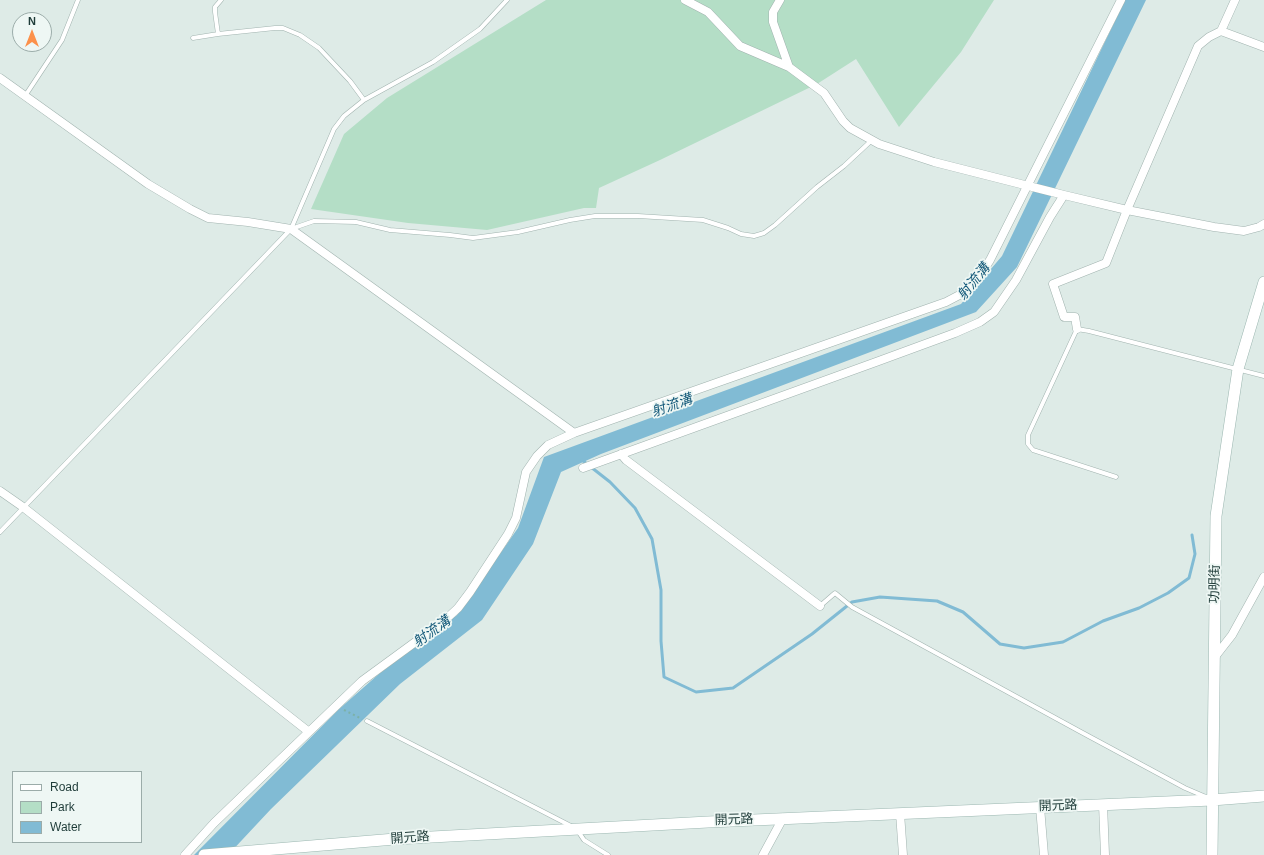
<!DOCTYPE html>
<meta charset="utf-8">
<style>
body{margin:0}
#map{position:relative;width:1264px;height:855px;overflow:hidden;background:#deebe7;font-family:Helvetica,sans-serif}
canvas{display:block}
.legend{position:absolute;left:12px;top:771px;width:130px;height:72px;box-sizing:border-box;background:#eef7f4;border:1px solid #9baca9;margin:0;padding:5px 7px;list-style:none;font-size:12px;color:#1e3b38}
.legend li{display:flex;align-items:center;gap:8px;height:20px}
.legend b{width:20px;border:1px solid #9baca9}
.north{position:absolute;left:12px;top:12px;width:40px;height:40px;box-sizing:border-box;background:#eef7f4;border:1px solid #9baca9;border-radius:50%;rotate:0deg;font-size:11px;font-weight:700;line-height:16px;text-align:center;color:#1e3b38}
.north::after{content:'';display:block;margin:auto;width:14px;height:18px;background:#fc914b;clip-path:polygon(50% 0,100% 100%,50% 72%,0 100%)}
</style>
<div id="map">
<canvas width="1264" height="855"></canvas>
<ul class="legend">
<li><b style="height:5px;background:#fff"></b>Road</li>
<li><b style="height:11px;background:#b4dec6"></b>Park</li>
<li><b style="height:11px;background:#81bbd4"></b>Water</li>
</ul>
<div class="north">N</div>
</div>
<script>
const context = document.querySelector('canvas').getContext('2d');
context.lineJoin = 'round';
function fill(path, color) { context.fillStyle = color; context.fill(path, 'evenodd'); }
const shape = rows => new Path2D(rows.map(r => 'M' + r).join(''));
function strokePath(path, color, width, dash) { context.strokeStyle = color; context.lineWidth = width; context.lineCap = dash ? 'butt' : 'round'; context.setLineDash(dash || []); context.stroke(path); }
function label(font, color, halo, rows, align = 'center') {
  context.font = font + ' Helvetica,"Noto Sans TC",sans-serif'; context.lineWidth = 3.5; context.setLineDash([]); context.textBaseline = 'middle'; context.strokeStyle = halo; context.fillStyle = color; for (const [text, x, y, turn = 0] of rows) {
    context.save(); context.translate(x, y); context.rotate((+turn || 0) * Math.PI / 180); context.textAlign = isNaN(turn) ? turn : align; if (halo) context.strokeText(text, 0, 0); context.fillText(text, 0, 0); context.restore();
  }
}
fill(shape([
 [546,0,994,0,961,52,899,127,856,59,817,84,660,160,599,188,596,208,584,208,487,230,408,223,311,209,344,134,387,98]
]), '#b4dec6');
fill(shape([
 [1125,0,1146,0,1017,267,976,312,601,454,561,472,533,544,482,620,400,684,271,809,228,855,194,855,338,710,380,673,457,615,518,528,544,457,961,304,1002,256]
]), '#81bbd4');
strokePath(shape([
 [582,460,610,482,635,508,652,539,661,590,661,641,664,677,696,692,733,688,812,634,852,602,880,597,937,601,963,612,1000,644,1024,648,1063,642,1103,621,1139,608,1168,593,1189,578,1195,554,1192,535]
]), '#81bbd4', 3);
const lane = shape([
 [221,0,215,7,215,12,218,34,275,28,283,28,300,35,319,48,350,81,364,100],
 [193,38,218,34],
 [25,96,62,40,78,0],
 [291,229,314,221,356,222,390,230,450,235,473,238,518,232,570,220,595,216,638,216,703,220,728,228,741,234,754,236,764,233,775,225,817,187,844,166,872,140],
 [1116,477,1033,450,1028,444,1028,435,1077,329,1089,331,1264,376],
 [0,532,291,229,334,129,344,116,364,100,433,62,480,29,507,0],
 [820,606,835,593,852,607,1081,732,1185,788,1206,797],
 [367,721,571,826],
 [578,831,584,840,608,855]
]);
const street = shape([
 [685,0,708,12,740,46,789,67,824,93,843,121,850,128,879,144,934,162,1064,195,1127,210,1214,227,1244,231,1259,227,1264,224],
 [780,0,773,12,773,22,789,67],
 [1221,31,1264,47],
 [0,78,148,184,190,209,208,218,248,222,291,229,574,433],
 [1077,329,1075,317,1064,317,1053,284,1106,263,1127,210,1198,46,1209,37,1221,31,1235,0],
 [621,454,626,460,820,606],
 [583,468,876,362,955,333,980,322,994,312,1016,280,1050,217,1064,195],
 [0,491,23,507,309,732],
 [1214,658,1232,635,1264,577],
 [1103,804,1105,855],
 [1040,807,1044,855],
 [900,813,903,855],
 [185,855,214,823,362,681,444,621,458,608,470,592,508,534,516,518,526,472,537,456,548,445,574,433,946,302,967,291,977,280,990,260,1121,0],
 [763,855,783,818]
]);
const secondary = shape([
 [204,855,395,839,708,822,1212,800,1264,796],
 [1212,855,1216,516,1238,369,1264,282]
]);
strokePath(lane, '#a1b3af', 5);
strokePath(street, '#a1b3af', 9);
strokePath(secondary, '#9cb7b1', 12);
strokePath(shape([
 [344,710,362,719]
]), '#7cb1a8', 2, [2, 3]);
strokePath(lane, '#fff', 4);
strokePath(street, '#fff', 8);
strokePath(secondary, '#fff', 11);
label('13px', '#1e3b38', '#eef7f4', [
 ["功明街",1215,584,-89],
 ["開元路",1058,806,-2],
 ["開元路",734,820,-2],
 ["開元路",410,838,-4]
]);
label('italic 14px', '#155a7a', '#eef7f4', [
 ["射流溝",974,282,-51],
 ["射流溝",672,406,-20],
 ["射流溝",432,632,-36]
]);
</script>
